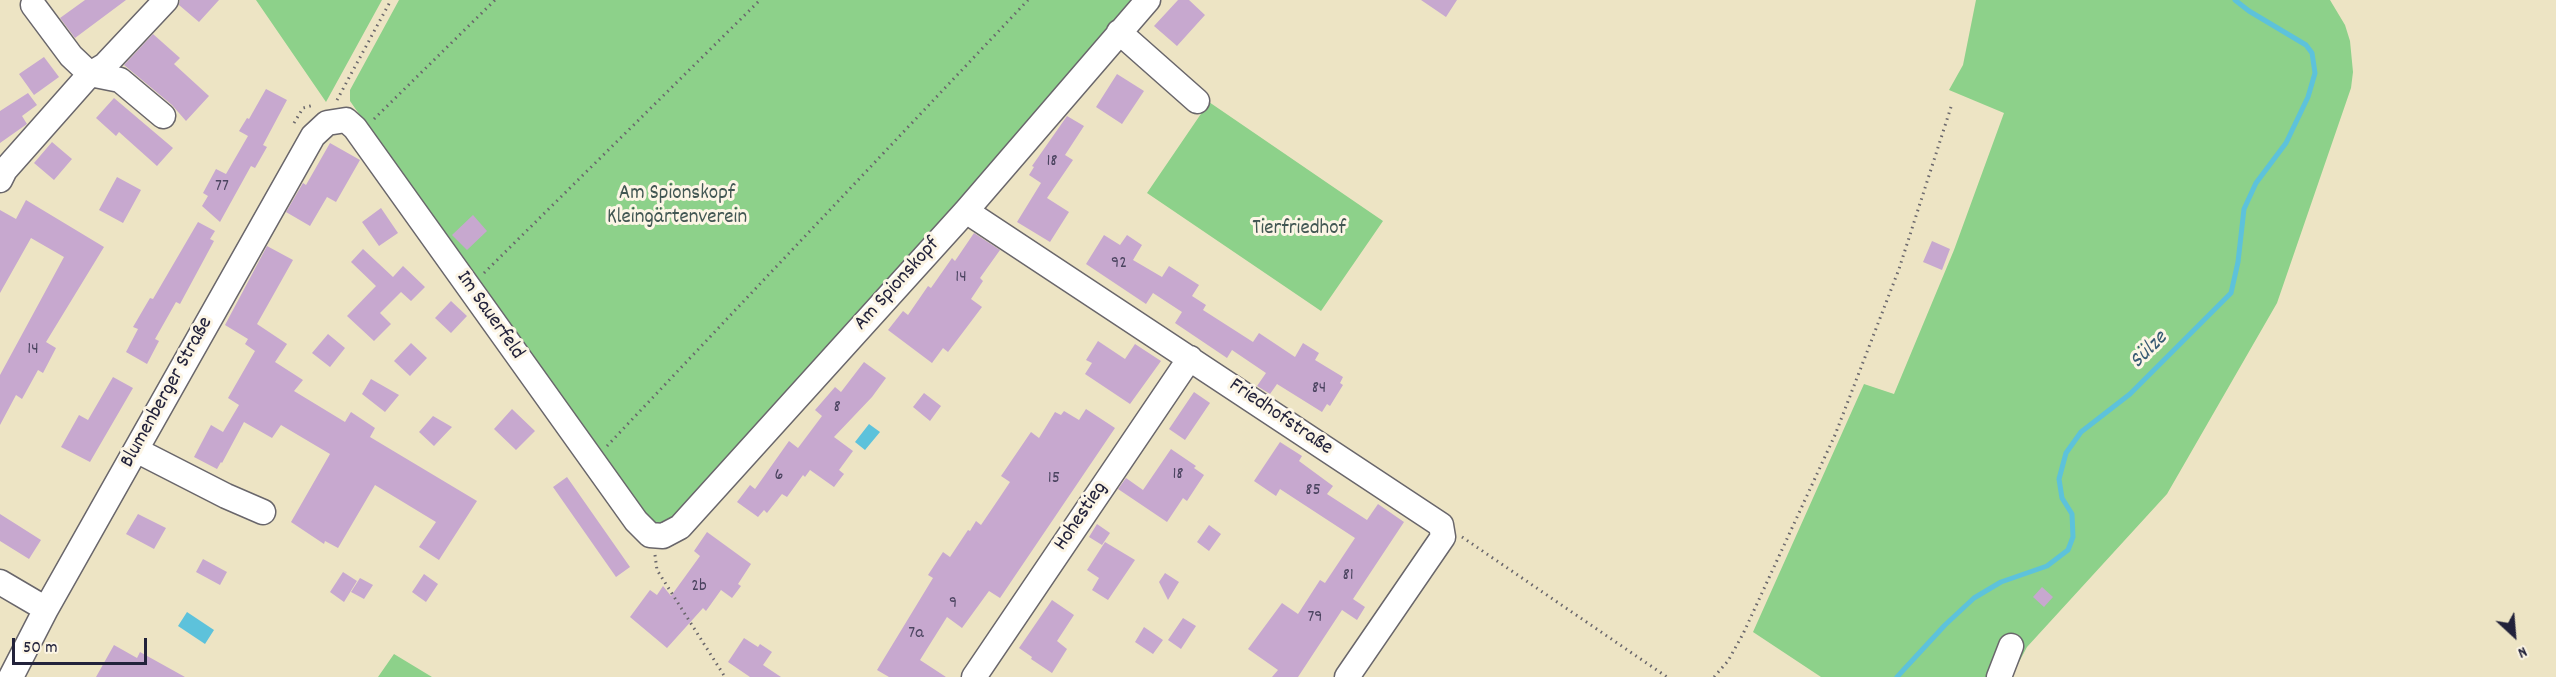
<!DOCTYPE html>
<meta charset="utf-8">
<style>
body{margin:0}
#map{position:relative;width:2556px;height:677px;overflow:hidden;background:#ede4c4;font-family:Dekko,sans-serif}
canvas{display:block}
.north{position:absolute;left:2484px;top:605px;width:60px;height:60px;-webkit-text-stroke:4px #fcf5e5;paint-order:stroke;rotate:154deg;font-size:16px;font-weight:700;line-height:24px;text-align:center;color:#22223b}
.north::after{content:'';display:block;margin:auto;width:21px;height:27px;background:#22223b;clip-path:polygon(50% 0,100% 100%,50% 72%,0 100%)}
.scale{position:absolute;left:12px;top:638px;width:135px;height:27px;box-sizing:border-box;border:3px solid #22223b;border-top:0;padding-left:8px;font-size:18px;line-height:21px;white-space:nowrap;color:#22223b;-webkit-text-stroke:4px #fcf5e5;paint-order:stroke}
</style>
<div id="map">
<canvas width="2556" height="677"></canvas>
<div class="north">N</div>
<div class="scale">50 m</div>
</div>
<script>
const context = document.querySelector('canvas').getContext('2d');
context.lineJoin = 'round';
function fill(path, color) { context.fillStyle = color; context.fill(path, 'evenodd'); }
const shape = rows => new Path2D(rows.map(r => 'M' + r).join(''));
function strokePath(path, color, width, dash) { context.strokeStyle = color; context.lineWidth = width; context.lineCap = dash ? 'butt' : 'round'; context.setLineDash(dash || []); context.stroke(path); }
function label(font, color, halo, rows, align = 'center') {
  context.font = font + ' Dekko,sans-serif'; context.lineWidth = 6; context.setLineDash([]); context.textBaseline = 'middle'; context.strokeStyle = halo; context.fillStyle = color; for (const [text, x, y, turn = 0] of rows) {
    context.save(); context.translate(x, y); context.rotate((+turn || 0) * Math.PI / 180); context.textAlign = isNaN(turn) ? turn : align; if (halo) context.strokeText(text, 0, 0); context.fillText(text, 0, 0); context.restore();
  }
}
fill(shape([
 [256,0,382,0,326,102],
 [399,0,1135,0,955,209,682,514,662,524,656,524,632,506,350,101,350,90],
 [1976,0,2330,0,2345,25,2350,41,2353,72,2351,88,2277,303,2167,494,2027,647,2011,677,1821,677,1753,632,1864,384,1894,394,1954,250,2004,113,1949,90,1963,65],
 [1209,102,1383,221,1321,311,1147,193],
 [394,654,432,677,378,677]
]), '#8dd18a');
fill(shape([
 [869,424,880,432,865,450,855,442],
 [187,612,214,630,205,644,178,626]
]), '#5dc2db');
strokePath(shape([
 [1897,677,1945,625,1974,598,2001,582,2047,566,2068,550,2073,537,2072,514,2062,498,2059,479,2066,453,2081,432,2130,394,2231,293,2238,262,2244,209,2256,183,2286,143,2308,97,2315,73,2312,53,2306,45,2249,11,2235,0]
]), '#5dc2db', 5);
fill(shape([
 [85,0,126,0,75,38,60,18],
 [180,0,219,0,199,22,179,5],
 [1178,0,1189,0,1205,15,1177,46,1154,26],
 [1421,0,1457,0,1446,17],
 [153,34,180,58,174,64,209,96,186,121,172,105,124,65],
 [44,57,59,77,34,95,19,74],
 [1117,74,1144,91,1122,124,1096,107],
 [266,89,287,100,263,145,267,147,255,168,251,166,220,222,202,206,208,196,203,193,216,169,226,174,248,136,239,131,247,118,249,119],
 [28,93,37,105,22,116,27,124,0,143,0,111],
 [114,98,173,148,157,166,119,132,116,136,96,118],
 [1067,116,1084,126,1065,155,1073,160,1047,198,1069,212,1050,242,1017,222,1041,183,1029,175,1034,167,1032,166],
 [52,142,72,159,54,180,34,163],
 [330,143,360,160,336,202,327,197,310,226,286,212,303,183,306,185],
 [117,177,141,190,123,223,99,210],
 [26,200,104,247,46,342,56,348,43,373,38,370,22,399,16,395,0,425,0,375,64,257,31,238,0,293,0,210,16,219],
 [381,208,398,233,379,246,362,222],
 [473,215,487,231,467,250,452,235],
 [198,222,215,231,210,239,214,241,180,304,176,302,155,339,159,341,147,364,126,352,138,329,133,327,150,298,153,299],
 [974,233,1000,250,980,278,983,281,971,299,982,307,948,352,943,348,932,363,888,330,903,311,908,315,928,286,931,288,952,258,955,261],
 [1104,235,1120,245,1127,235,1142,245,1133,260,1162,277,1169,266,1199,285,1192,296,1206,305,1203,310,1253,342,1259,333,1295,357,1303,343,1319,353,1315,360,1343,377,1340,383,1343,385,1330,406,1327,404,1322,412,1277,384,1270,394,1257,386,1266,373,1232,350,1227,358,1175,323,1182,312,1153,293,1146,304,1086,264],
 [1932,241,1950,249,1942,270,1923,262],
 [267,246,293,260,257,324,287,344,275,362,303,380,294,391,345,422,351,412,375,428,370,437,477,501,439,560,419,547,436,522,375,485,338,548,325,541,324,544,291,522,330,454,281,425,272,438,244,422,222,463,221,462,217,469,194,457,211,425,223,432,239,405,228,398,255,351,245,344,248,339,225,325],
 [363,249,393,277,403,266,425,287,411,301,401,292,380,313,391,324,374,341,347,316,376,286,351,262],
 [451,301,467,316,451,333,435,318],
 [328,334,345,348,330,367,312,353],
 [1098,341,1125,359,1135,344,1161,361,1130,404,1085,374,1092,363,1086,360],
 [411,343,427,358,410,376,394,361],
 [864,362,886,378,872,397,834,437,853,451,839,470,844,474,834,487,810,470,805,477,803,475,787,497,782,494,767,513,764,510,758,517,737,502,750,485,755,489,789,441,798,448,822,416,815,410,835,387,841,392],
 [113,377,133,388,90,462,61,447,79,415,88,420],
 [371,379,399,395,385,412,362,394],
 [1194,392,1210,403,1185,440,1169,429],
 [924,393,941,406,930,421,913,407],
 [512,409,535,431,516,450,494,429],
 [1086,409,1115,428,1000,598,989,591,962,628,947,617,920,660,946,677,889,677,877,670,933,578,928,575,943,552,950,557,968,530,970,531,976,521,981,525,1000,497,1010,482,1001,476,1031,432,1039,438,1055,412,1061,415,1064,411,1079,420],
 [433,416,452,427,434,446,419,432],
 [1280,442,1302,456,1299,461,1333,486,1327,494,1367,520,1378,504,1404,522,1353,599,1365,607,1357,620,1342,610,1298,677,1272,677,1278,670,1248,649,1282,603,1298,614,1320,580,1325,583,1355,538,1280,489,1276,496,1254,481],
 [1171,449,1196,466,1194,468,1204,475,1187,501,1183,498,1167,522,1118,489,1126,478,1143,490],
 [567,477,630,567,616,577,553,487],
 [0,514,41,540,29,559,0,541],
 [138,514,166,528,154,549,126,534],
 [1097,524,1110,533,1102,545,1089,537],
 [1209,525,1221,534,1209,551,1197,542],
 [707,532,751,564,738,584,741,586,732,598,721,590,706,611,703,608,667,648,630,617,650,590,657,595,663,586,671,596,700,556,694,551],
 [1105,542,1135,560,1108,600,1092,590,1099,578,1087,570],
 [203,559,227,572,220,585,196,572],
 [343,572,357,581,344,602,330,592],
 [1165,573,1179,582,1168,600,1159,582],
 [424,574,438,584,426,602,412,592],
 [360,578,373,585,364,599,351,592],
 [2042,587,2053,597,2044,607,2033,597],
 [1052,600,1074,615,1057,641,1067,649,1052,673,1031,659,1032,657,1019,648],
 [1183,618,1196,626,1181,649,1168,640],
 [1144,627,1163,640,1153,654,1135,642],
 [744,638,758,647,760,644,772,652,763,665,781,677,750,677,728,662],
 [114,645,137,658,140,652,185,677,96,677]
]), '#c7a8cf');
const minor = shape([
 [33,5,71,56,90,74,120,80,163,116],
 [1119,32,1197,101],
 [0,180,5,170,90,74,105,65,166,0],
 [966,211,1441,525,1443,537,1347,677],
 [136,450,226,496,263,512],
 [0,582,46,609],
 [11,677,46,609,313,136,327,123,346,120,355,128,636,521,650,535,663,536,680,527,966,211,1148,0],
 [974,677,1190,358],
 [1999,677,2011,646]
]);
strokePath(minor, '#69666b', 27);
strokePath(shape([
 [337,100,391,0],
 [374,119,495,0],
 [294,123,303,108,314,105],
 [484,273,760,0],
 [607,446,1028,0],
 [1462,537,1667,677],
 [655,555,657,570,725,677],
 [1714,677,1728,661,1743,634,1835,435,1899,269,1951,107]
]), '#69666b', 3, [1.5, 4.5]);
strokePath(minor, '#fff', 24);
label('18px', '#4b4460', null, [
 ["18",1052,163],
 ["77",222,188],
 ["92",1119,265],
 ["14",961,279],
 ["14",33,351],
 ["84",1319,390],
 ["8",837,409],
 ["18",1178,476],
 ["6",779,477],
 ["15",1054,480],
 ["85",1313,492],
 ["81",1348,577],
 ["2b",699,588],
 ["9",953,605],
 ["79",1315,619],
 ["7a",916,635]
]);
label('21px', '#425753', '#fcf5e5', [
 ["Am Spionskopf",677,195],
 ["Kleingärtenverein",677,219],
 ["Tierfriedhof",1299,230]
]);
label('21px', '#22223b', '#fcf5e5', [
 ["Am Spionskopf",898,285,-48],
 ["Im Sauerfeld",489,316,55],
 ["Blumenberger Straße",168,393,-61],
 ["Friedhofstraße",1280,418,34],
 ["Hohestieg",1082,517,-56]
]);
label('italic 22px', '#375a73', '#fcf5e5', [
 ["Sülze",2150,351,-45]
]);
</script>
